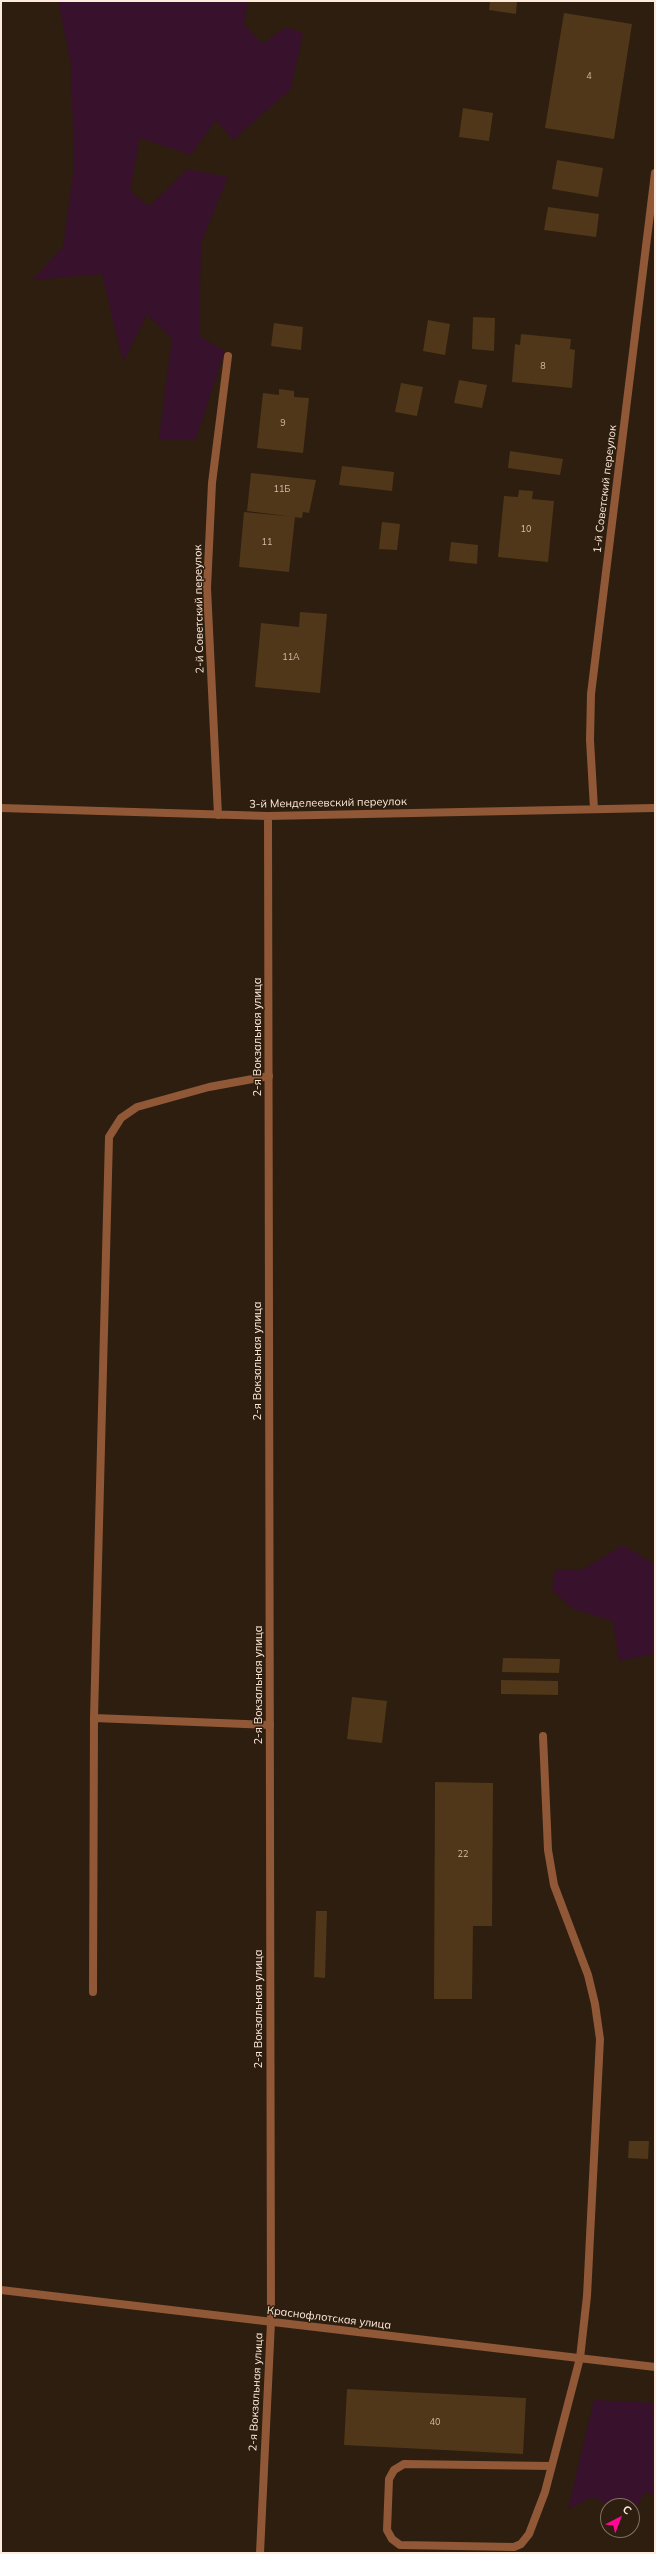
<!DOCTYPE html>
<meta charset="utf-8">
<style>
body{margin:0}
#map{position:relative;width:656px;height:2554px;overflow:hidden;background:#2d1e0f;font-family:Mulish,sans-serif}
canvas{display:block}
.frame{position:absolute;inset:0;border:2px solid #ffebdc;pointer-events:none}
.north{position:absolute;left:600px;top:2498px;width:40px;height:40px;box-sizing:border-box;background:#2d1e0f;border:1px solid #817061;border-radius:50%;rotate:42deg;font-size:11px;font-weight:700;line-height:16px;text-align:center;color:#ffebdc}
.north::after{content:'';display:block;margin:auto;width:14px;height:18px;background:#ff0894;clip-path:polygon(50% 0,100% 100%,50% 72%,0 100%)}
</style>
<div id="map">
<canvas width="656" height="2554"></canvas>
<div class="frame"></div>
<div class="north">С</div>
</div>
<script>
const context = document.querySelector('canvas').getContext('2d');
context.lineJoin = 'round';
function fill(path, color) { context.fillStyle = color; context.fill(path, 'evenodd'); }
const shape = rows => new Path2D(rows.map(r => 'M' + r).join(''));
function strokePath(path, color, width, dash) { context.strokeStyle = color; context.lineWidth = width; context.lineCap = dash ? 'butt' : 'round'; context.setLineDash(dash || []); context.stroke(path); }
function label(font, color, halo, rows, align = 'center') {
  context.font = font + ' Mulish,sans-serif'; context.lineWidth = 3; context.setLineDash([]); context.textBaseline = 'middle'; context.strokeStyle = halo; context.fillStyle = color; for (const [text, x, y, turn = 0] of rows) {
    context.save(); context.translate(x, y); context.rotate((+turn || 0) * Math.PI / 180); context.textAlign = isNaN(turn) ? turn : align; if (halo) context.strokeText(text, 0, 0); context.fillText(text, 0, 0); context.restore();
  }
}
fill(shape([
 [58,1,248,1,244,24,262,44,286,27,303,33,291,89,233,140,216,120,191,155,140,138,130,191,149,206,188,169,228,177,201,243,199,336,225,351,196,439,159,439,172,338,147,315,123,362,102,274,32,280,63,247,74,167,71,64],
 [623,1545,653,1563,655,1573,655,1654,619,1661,613,1621,573,1609,552,1590,555,1570,583,1569],
 [594,2400,655,2403,655,2496,645,2492,632,2514,632,2506,613,2506,593,2497,568,2509]
]), '#38112d');
fill(shape([
 [490,1,517,1,516,14,489,10],
 [564,13,632,24,614,139,545,128],
 [463,108,493,113,489,141,459,137],
 [557,160,603,168,598,197,552,189],
 [548,207,599,214,596,237,544,230],
 [473,317,495,318,494,351,472,349],
 [428,320,450,324,445,355,423,351],
 [274,323,303,327,301,350,271,346],
 [521,334,571,339,570,349,575,350,572,388,512,382,515,344,520,345],
 [459,380,487,385,482,408,454,403],
 [401,383,423,387,417,416,395,412],
 [279,389,294,391,294,397,309,398,303,453,257,448,263,393,279,395],
 [510,451,563,459,560,475,508,468],
 [342,466,394,472,392,491,339,485],
 [251,473,316,480,309,513,303,512,302,518,247,511],
 [519,490,533,491,532,499,554,501,548,562,498,557,504,496,518,497],
 [244,512,295,517,289,572,239,567],
 [382,522,400,524,397,550,379,549],
 [451,542,478,545,477,564,449,561],
 [300,612,327,614,320,693,255,687,261,623,299,627],
 [503,1658,560,1659,559,1673,502,1672],
 [501,1680,558,1681,558,1695,501,1694],
 [352,1697,387,1701,382,1743,347,1739],
 [435,1782,493,1783,492,1926,473,1926,472,1999,434,1999],
 [316,1911,327,1911,325,1978,314,1977],
 [629,2141,649,2141,648,2159,628,2158],
 [347,2389,526,2398,523,2454,344,2445]
]), '#503719');
strokePath(shape([
 [94,1718,270,1725],
 [543,1736,548,1850,554,1885,588,1975,595,2004,600,2039,587,2296,580,2358,545,2492,529,2534,521,2544,514,2547,400,2545,392,2539,387,2530,389,2479,394,2470,404,2464,551,2466],
 [93,1992,94,1718,109,1137,121,1118,137,1107,209,1087,269,1076]
]), '#905836', 8);
strokePath(shape([
 [1,808,268,816,655,808],
 [594,809,590,740,591,694,655,173],
 [218,815,207,588,212,483,228,356],
 [260,2553,271,2322,268,816]
]), '#905836', 8);
strokePath(shape([
 [1,2290,655,2367]
]), '#905836', 8);
label('9px', '#d3beab', null, [
 ["4",589,76],
 ["8",543,366],
 ["9",283,423],
 ["11Б",282,489],
 ["10",526,529],
 ["11",267,542],
 ["11А",291,657],
 ["22",463,1854],
 ["40",435,2422]
]);
label('11px', '#ffebdc', '#2d1e0f', [
 ["1-й Советский переулок",605,489,-83],
 ["2-й Советский переулок",199,609,-91],
 ["3-й Менделеевский переулок",328,803,-1],
 ["2-я Вокзальная улица",258,1037,-90],
 ["2-я Вокзальная улица",258,1361,-90],
 ["2-я Вокзальная улица",259,1685,-90],
 ["2-я Вокзальная улица",259,2009,-90],
 ["Краснофлотская улица",329,2318,7],
 ["2-я Вокзальная улица",256,2392,-87]
]);
</script>
